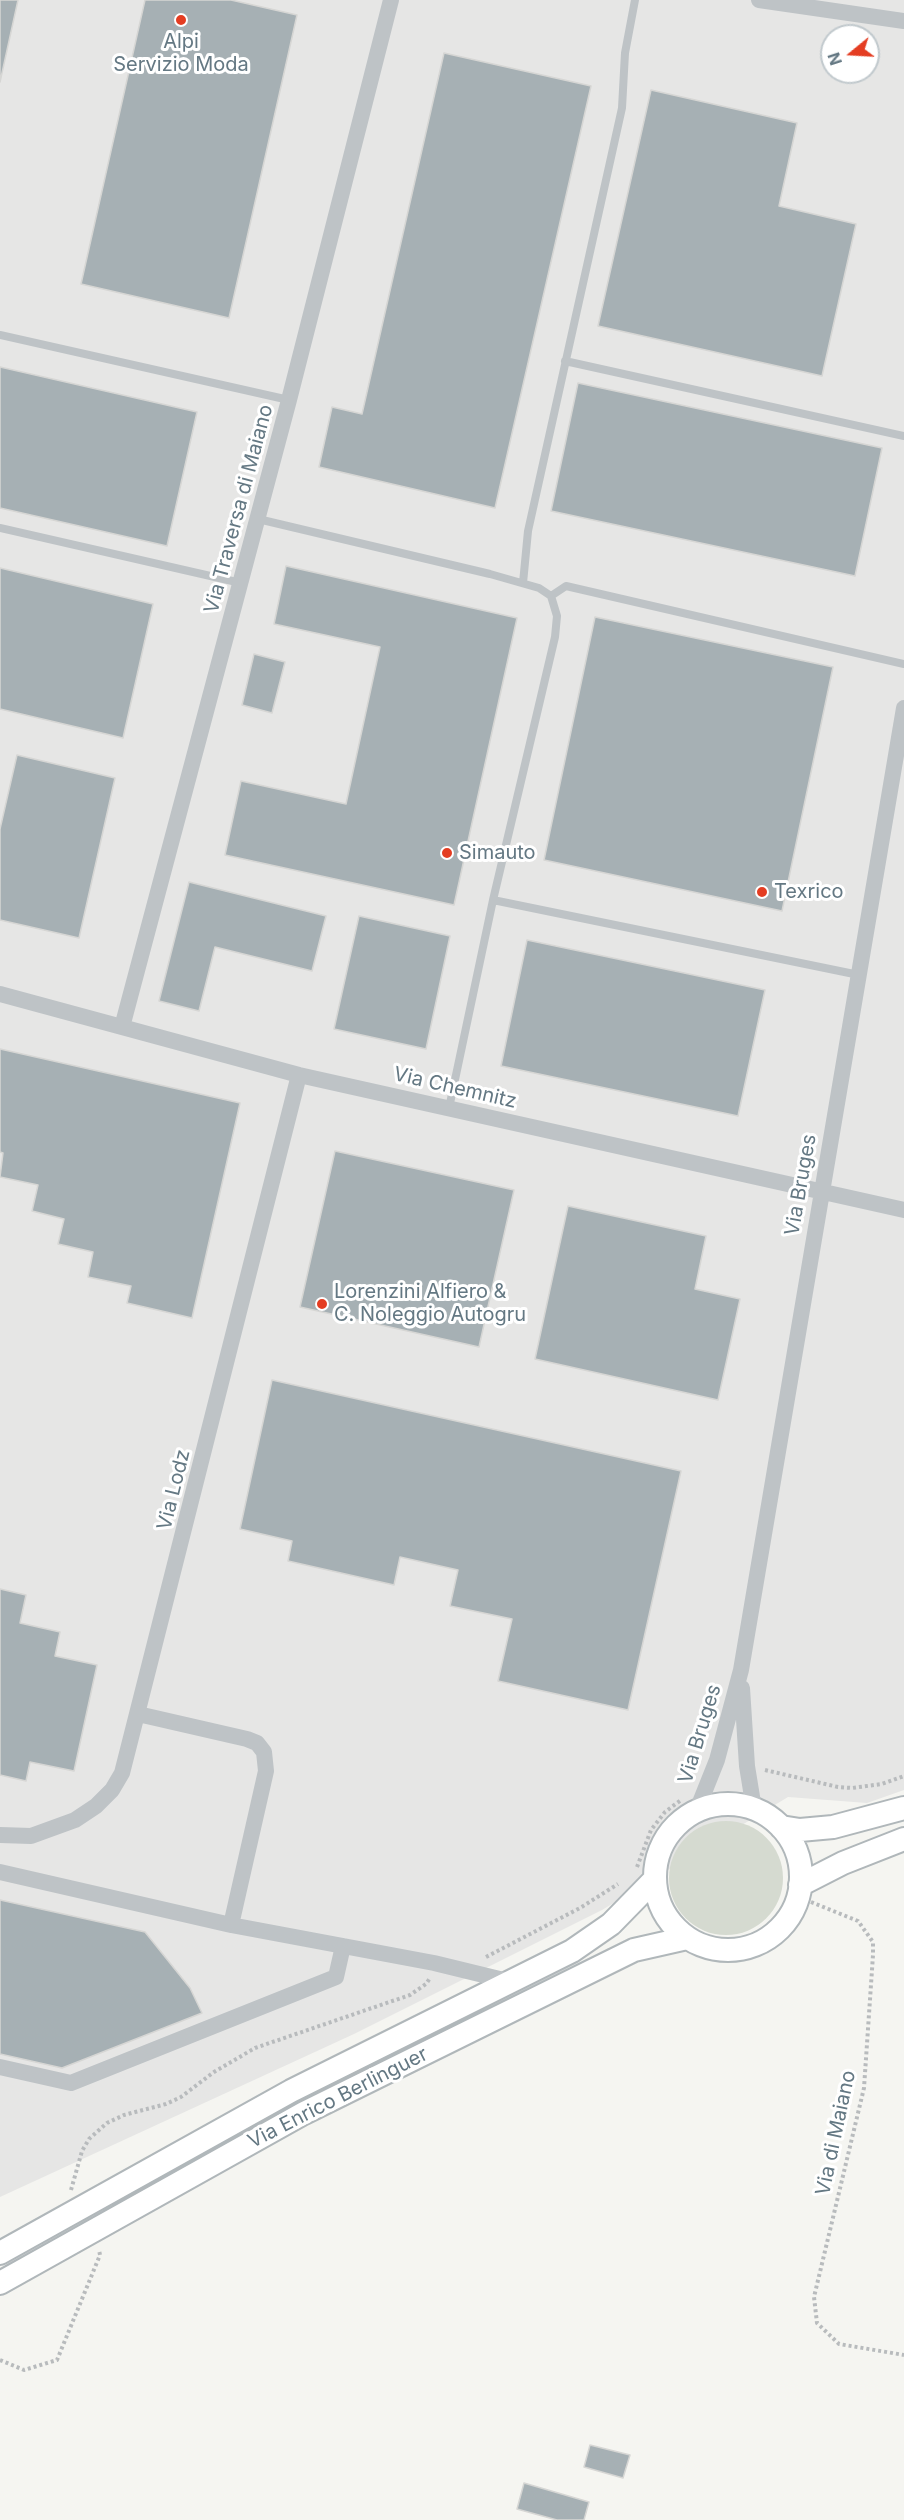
<!DOCTYPE html>
<style>
body{margin:0}
#map{position:relative;width:904px;height:2520px;overflow:hidden;background:#f5f5f1;font-family:Inter,sans-serif}
canvas{display:block}
.north{position:absolute;left:820px;top:24px;width:60px;height:60px;box-sizing:border-box;background:#fff;border:2px solid #c1c9cd;border-radius:50%;rotate:252deg;font-size:16px;font-weight:700;line-height:24px;text-align:center;color:#647883}
.north::after{content:'';display:block;margin:auto;width:21px;height:27px;background:#e43d22;clip-path:polygon(50% 0,100% 100%,50% 72%,0 100%)}
</style>
<div id="map">
<canvas width="904" height="2520"></canvas>
<div class="north">N</div>
</div>
<script>
const context = document.querySelector('canvas').getContext('2d');
context.lineJoin = 'round';
function fill(path, color) { context.fillStyle = color; context.fill(path, 'evenodd'); }
const shape = rows => new Path2D(rows.map(r => 'M' + r).join(''));
function strokePath(path, color, width, dash) { context.strokeStyle = color; context.lineWidth = width; context.lineCap = dash ? 'butt' : 'round'; context.setLineDash(dash || []); context.stroke(path); }
function label(font, color, halo, rows, align = 'center') {
  context.font = font + ' Inter,sans-serif'; context.lineWidth = 6; context.setLineDash([]); context.textBaseline = 'middle'; context.strokeStyle = halo; context.fillStyle = color; for (const [text, x, y, turn = 0] of rows) {
    context.save(); context.translate(x, y); context.rotate((+turn || 0) * Math.PI / 180); context.textAlign = isNaN(turn) ? turn : align; if (halo) context.strokeText(text, 0, 0); context.fillText(text, 0, 0); context.restore();
  }
}
fill(shape([
 [0,0,904,0,904,1790,867,1803,788,1797,602,1910,354,2034,0,2197],
 [832,36,868,36,868,72,832,72]
]), '#e6e6e5');
fill(shape([
 '669 1878a57 57 0 1 1 114 0a57 57 0 1 1-114 0Z'
]), '#d5dad0');
const building = shape([
 [0,0,18,0,0,82,0,0],
 [145,0,231,0,297,15,229,318,81,284,145,0],
 [444,53,591,86,495,508,319,467,332,407,362,414,444,53],
 [651,90,797,123,779,206,856,224,822,376,598,326,651,90],
 [0,367,197,412,167,546,0,508,0,367],
 [578,383,882,448,855,576,551,511,578,383],
 [286,566,517,618,454,905,225,855,241,781,346,804,380,647,274,624,286,566],
 [0,568,153,604,123,738,0,709,0,568],
 [595,617,833,667,782,911,544,860,595,617],
 [254,654,285,662,272,713,242,705,254,654],
 [17,755,115,778,79,938,0,920,0,829,17,755],
 [189,882,326,916,312,971,215,947,199,1011,159,1001,189,882],
 [359,916,450,936,426,1049,334,1029,359,916],
 [527,940,765,990,738,1116,501,1066,527,940],
 [0,1049,240,1103,192,1318,127,1303,131,1286,88,1277,93,1252,58,1244,64,1219,32,1211,38,1185,0,1177,3,1153,0,1152,0,1049],
 [335,1151,514,1190,479,1347,300,1307,335,1151],
 [568,1206,706,1236,695,1289,740,1299,718,1400,535,1359,568,1206],
 [272,1380,681,1471,628,1710,498,1681,512,1619,450,1606,458,1570,400,1557,394,1585,288,1561,292,1541,240,1529,272,1380],
 [0,1589,26,1595,20,1623,60,1632,55,1656,97,1665,74,1771,30,1762,26,1781,0,1775,0,1589],
 [0,1900,145,1932,190,1988,202,2013,62,2068,0,2054,0,1900],
 [590,2445,630,2455,623,2478,584,2467,590,2445],
 [524,2483,589,2502,584,2520,557,2520,517,2509,524,2483]
]);
fill(building, '#a6b0b4');
strokePath(building, '#d6d6d4', 1.5);
const secondary = shape([
 '655 1877a73 73 0 1 1 146 0a73 73 0 1 1-146 0Z',
 [781,1827,800,1830,833,1827,904,1808],
 [800,1885,843,1863,904,1839],
 [0,2253,291,2091,572,1951,611,1924,655,1879],
 [0,2283,304,2113,634,1950,687,1938]
]);
strokePath(secondary, '#b0b7ba', 26);
strokePath(shape([
 [765,1770,838,1787,852,1788,882,1784,904,1776],
 [637,1867,651,1830,665,1812,681,1800],
 [811,1902,858,1921,873,1942,873,1955,864,2088,814,2297,817,2323,839,2344,904,2355],
 [486,1957,580,1908,618,1884],
 [71,2190,82,2151,89,2139,107,2123,124,2115,166,2104,181,2097,214,2072,255,2048,410,1995,426,1984,430,1978],
 [0,2360,24,2370,57,2360,100,2255,99,2250]
]), '#b8bbbd', 4, [3, 3]);
strokePath(shape([
 [0,335,289,400],
 [565,361,904,436],
 [258,519,490,574,539,588,551,596,557,616,555,637,493,900,449,1108],
 [0,528,241,583],
 [523,583,528,531,622,108,625,53,635,0],
 [551,596,566,586,904,664],
 [493,900,859,975]
]), '#bec3c6', 8);
strokePath(shape([
 [759,0,904,21],
 [0,994,299,1075,904,1210],
 [122,1027,289,400,391,0],
 [742,1688,747,1766,754,1809],
 [138,1714,247,1739,257,1743,264,1752,266,1771,231,1925,434,1963,512,1982],
 [697,1810,717,1760,741,1670,904,708],
 [0,1835,31,1836,75,1820,96,1806,112,1790,122,1773,299,1075],
 [0,1872,231,1925],
 [0,2067,71,2083,336,1977,343,1946]
]), '#bec3c6', 16);
strokePath(secondary, '#fff', 22);
for (const [x, y, r, color] of [
 [181,20,6,"#e43d22"],
 [447,853,6,"#e43d22"],
 [762,892,6,"#e43d22"],
 [322,1304,6,"#e43d22"]
]) { const dot = new Path2D(); dot.arc(x, y, r, 0, 2 * Math.PI); context.fillStyle = color; context.fill(dot); strokePath(dot, '#fff', 2); }
label('20px', '#647883', '#fff', [
 ["Alpi",181,42,"center"],
 ["Servizio Moda",181,65,"center"],
 ["Simauto",459,853],
 ["Texrico",774,892],
 ["Lorenzini Alfiero &",334,1292],
 ["C. Noleggio Autogru",334,1315]
], 'left');
label('20px', '#647883', '#fff', [
 ["Via Traversa di Maiano",239,509,-75],
 ["Via Chemnitz",455,1088,13],
 ["Via Bruges",801,1185,-80],
 ["Via Lodz",174,1490,-76],
 ["Via Bruges",700,1734,-73],
 ["Via Enrico Berlinguer",338,2098,-27],
 ["Via di Maiano",836,2133,-78]
]);
</script>
